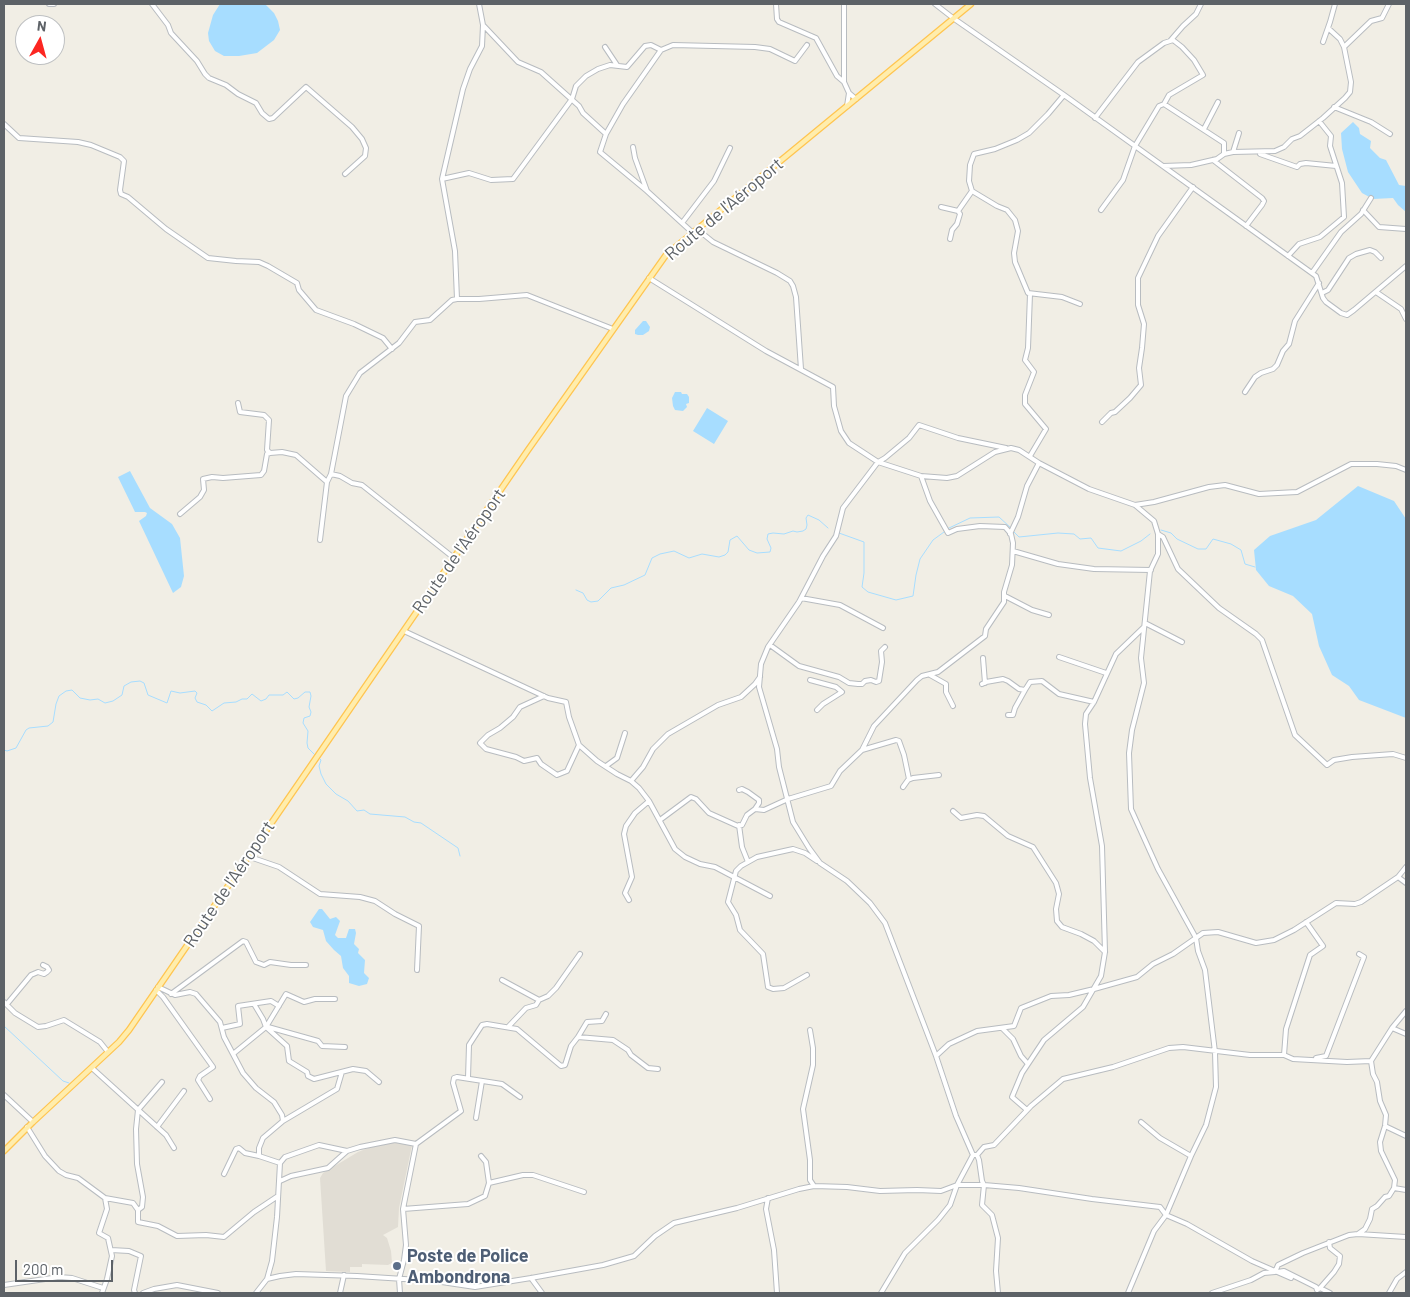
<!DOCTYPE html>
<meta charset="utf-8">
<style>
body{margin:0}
#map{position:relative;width:1410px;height:1297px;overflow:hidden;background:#f1eee5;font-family:Barlow,sans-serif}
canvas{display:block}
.frame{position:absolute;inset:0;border:5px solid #5d6267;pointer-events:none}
.north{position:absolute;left:15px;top:15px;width:50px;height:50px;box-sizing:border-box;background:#fff;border:1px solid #bec0c2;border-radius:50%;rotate:7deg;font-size:14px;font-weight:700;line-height:20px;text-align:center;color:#5d6267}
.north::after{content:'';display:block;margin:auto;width:18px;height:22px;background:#fc2621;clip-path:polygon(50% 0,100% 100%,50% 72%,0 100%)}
.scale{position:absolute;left:15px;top:1260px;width:98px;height:22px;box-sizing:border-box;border:2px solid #5d6267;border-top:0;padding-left:6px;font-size:15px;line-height:18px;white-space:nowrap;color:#5d6267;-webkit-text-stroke:4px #fff;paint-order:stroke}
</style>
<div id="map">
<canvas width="1410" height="1297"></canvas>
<div class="frame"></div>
<div class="north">N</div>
<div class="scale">200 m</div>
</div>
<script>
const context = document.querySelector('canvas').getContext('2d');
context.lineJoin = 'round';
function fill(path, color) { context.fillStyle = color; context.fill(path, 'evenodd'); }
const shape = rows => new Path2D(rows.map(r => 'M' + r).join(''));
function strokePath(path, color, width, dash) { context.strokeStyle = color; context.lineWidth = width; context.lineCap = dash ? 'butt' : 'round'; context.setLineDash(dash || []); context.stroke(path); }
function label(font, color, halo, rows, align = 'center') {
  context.font = font + ' Barlow,sans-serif'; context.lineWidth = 4; context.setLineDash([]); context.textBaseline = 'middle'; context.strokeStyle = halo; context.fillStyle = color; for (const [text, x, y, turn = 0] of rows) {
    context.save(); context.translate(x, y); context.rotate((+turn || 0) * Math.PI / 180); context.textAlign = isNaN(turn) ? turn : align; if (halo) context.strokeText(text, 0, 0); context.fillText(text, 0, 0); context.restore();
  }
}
fill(shape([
 [386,1141,412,1145,399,1208,398,1227,383,1235,387,1238,391,1251,392,1263,388,1265,362,1264,362,1267,350,1267,350,1272,326,1271,320,1178,323,1173,358,1152]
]), '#e1ddd4');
fill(shape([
 [220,4,265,4,274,13,278,21,280,30,274,40,257,53,239,56,224,56,215,51,209,41,208,33,213,15],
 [1353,122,1359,128,1360,134,1371,141,1370,148,1380,158,1386,160,1399,185,1406,186,1406,212,1398,205,1393,198,1373,199,1362,193,1348,172,1342,149,1341,133],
 [643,321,646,321,650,327,649,331,643,335,638,335,635,334,635,330],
 [675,392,681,392,682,394,687,394,689,397,689,403,686,404,687,407,683,411,675,410,673,406,672,398],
 [707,408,728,421,714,444,693,431],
 [130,471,150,508,172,524,180,538,184,576,181,587,173,593,139,521,146,516,147,513,145,512,135,512,118,477],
 [1358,486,1394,501,1406,519,1406,718,1359,700,1349,686,1332,675,1319,646,1312,614,1293,596,1269,586,1256,570,1254,550,1270,536,1316,520],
 [319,909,322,909,330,919,336,917,340,921,335,935,338,938,346,938,349,929,355,929,356,933,354,944,359,949,358,953,365,960,364,973,369,978,367,984,359,986,349,983,349,976,343,968,341,956,334,950,326,941,323,930,313,927,310,922]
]), '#a7ddff');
strokePath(shape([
 [947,529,970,518,999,517,1011,528],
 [1161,530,1171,533,1177,539,1198,549,1206,549,1213,539,1231,544,1241,550,1245,564,1255,567],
 [1013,531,1019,537,1058,533,1074,534,1080,539,1091,538,1098,548,1121,551,1141,541,1150,534],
 [839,533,864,542,864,573,862,587,868,592,896,600,913,596,916,575,920,559,933,540,944,532],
 [576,590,583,593,587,600,591,602,598,601,611,588,624,585,645,575,652,558,660,554,674,551,689,558,702,554,719,557,725,555,728,552,730,540,737,536,749,550,757,553,770,552,771,548,767,539,768,534,773,533,784,534,793,531,797,532,803,531,806,529,807,525,806,518,808,515,819,520,828,528],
 [4,750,7,751,16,748,26,730,29,728,48,726,53,722,56,704,59,696,66,691,72,690,80,698,90,700,98,699,105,703,113,701,122,695,124,686,131,682,140,681,144,683,148,695,167,703,171,691,180,693,195,691,197,693,195,698,197,702,206,705,212,711,224,703,236,702,242,699,247,699,252,694,261,701,266,699,269,695,283,695,287,692,294,699,298,698,305,692,310,692,311,696,309,707,311,712,310,716,304,718,303,723,308,731,307,743,308,748,316,756],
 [319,758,321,760,319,766,321,774,326,784,336,794,348,801,357,811,364,810,370,814,405,817,414,822,421,823,458,848,460,856],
 [4,1026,63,1081,69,1083]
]), '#a7ddff', 1);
const minor = shape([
 [49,4,54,4],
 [152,4,168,25,171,33,197,61,205,74,209,78,226,85,238,94,256,103,262,113,269,119,273,118,306,87,352,127,362,139,366,148,365,156,345,174],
 [479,4,483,25,482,46,470,69,463,89,442,179,469,173,491,180,513,179,572,99,576,86,586,76,598,69,610,65,627,67,645,46,651,45,661,50,673,45,755,47,770,49,795,61,807,45],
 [776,4,777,19,779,22,816,38,837,76,844,82],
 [844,4,844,82,849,93,856,99],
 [935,4,953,18,1064,95,1316,276,1323,298,1326,302,1341,313,1347,315,1354,310,1406,266],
 [484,26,518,62,541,72,579,106,583,113,606,134,600,152,647,191],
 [1323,42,1330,22,1335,4],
 [605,47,617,65],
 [1344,47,1371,21,1382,18,1389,4],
 [1064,95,1048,114,1029,133,1017,140,995,149,974,154,970,165,969,181,972,191,997,206,1007,210,1015,220,1018,231,1014,253,1015,262,1028,293,1062,297,1080,304],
 [1164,104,1169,95,1203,75,1194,60,1182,47,1173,40,1170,41],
 [847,106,849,93],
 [1334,107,1371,122,1390,134],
 [1095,118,1138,62,1164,43,1170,41,1183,26,1196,14,1201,4],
 [4,124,19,138,78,142,91,145,120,157,124,161,120,190,121,194,128,197,166,229,208,258,236,261,259,262,268,266,297,283,299,290,316,310,354,324,383,338,392,349],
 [1204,129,1218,102],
 [606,134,623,104,661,50],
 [633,147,635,158,647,191,682,223],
 [1233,152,1239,133],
 [1224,154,1233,152,1275,151,1284,147,1292,139,1300,136,1323,118,1345,98,1350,92,1351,82,1344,47,1340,39,1328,28],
 [1260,154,1297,167,1300,164,1306,163,1336,166],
 [1213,160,1262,198,1264,201,1262,205,1246,226],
 [442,179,455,251,457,299],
 [941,207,958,211,972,191],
 [1101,210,1123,180,1135,146,1159,106,1164,104,1224,143,1224,154,1217,159,1191,165,1163,166],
 [1363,210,1379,227,1406,229],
 [697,229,713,242,777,273,790,281,793,286,796,297,801,369],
 [693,233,682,223,714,181,730,148],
 [950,239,952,230,957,224,960,214,958,211],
 [1288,256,1299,244,1320,237,1344,217,1342,183,1330,146,1331,136,1319,121],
 [1312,273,1341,232,1361,214,1371,198],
 [649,278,766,351,833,387,834,406,841,431,849,443,878,462,921,476,947,478,957,476,995,452,1011,448,1019,450,1039,463,1089,489,1135,505,1154,521,1158,534,1163,537,1178,569,1219,608,1256,634,1262,640,1295,735,1327,765,1334,760,1352,757,1393,754,1406,758],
 [1376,292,1401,309,1406,319],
 [1322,293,1328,290,1349,258,1356,254,1370,250,1375,252,1381,258],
 [1245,392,1255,377,1261,373,1273,369,1277,365,1283,351,1289,344,1295,321,1319,283],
 [238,403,240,412,264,415,269,420,267,450,270,453],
 [1102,422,1111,413,1115,412,1130,398,1141,385,1139,368,1142,348,1144,324,1138,305,1138,278,1158,236,1193,187],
 [1030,456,1046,429,1025,404,1025,395,1034,372,1025,360,1028,348,1030,294],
 [1135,505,1154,502,1209,487,1225,485,1259,494,1297,492,1351,464,1377,464,1396,466,1406,470],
 [180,514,200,497,204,490,203,479,212,477,223,478,261,475,264,471,267,454,270,453,282,452,296,455,327,482],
 [1010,534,1018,517,1027,486,1039,463],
 [320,540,327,482,331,474],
 [1013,551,1058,564,1094,569,1151,570],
 [454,558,362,485,352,483,340,476,331,474,346,396,360,373,399,343,415,322,430,320,452,300,457,299,479,299,527,295,613,329],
 [1005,596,1032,610,1049,615],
 [801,598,840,605,883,628],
 [1145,623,1182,642],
 [404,631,548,698,566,702,569,717,579,745,597,761,617,774,631,781,639,788,649,801,635,813,626,826,624,834,632,877,625,893,629,900],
 [770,645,799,666,839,677,849,683,858,684,862,684,865,681,871,680,876,682,879,681,882,662,881,651,885,647],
 [1059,657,1106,673],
 [983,658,985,683],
 [930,675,946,684,946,692,953,706],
 [810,680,836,687,842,692,823,704,817,710],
 [982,684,986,682,1003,679,1008,681,1019,689,1025,690,1030,682,1042,681,1059,694,1094,702],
 [544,696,520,707,513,717,500,728,488,735,480,743,486,749,516,757,524,761,537,758,541,764,557,775,567,771,579,745],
 [1008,715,1013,715,1015,708,1025,690],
 [862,750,896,740,899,741,904,755,909,779],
 [606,766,617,758,625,733],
 [631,781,643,767,653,749,668,734,718,705,741,697,755,684,760,677],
 [903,787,908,780,913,778,939,775],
 [739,790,742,789,748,792,759,800,759,803,755,809],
 [649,801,675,849,685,857,700,864,715,867,770,896],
 [953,811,961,818,977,815,984,816,1008,836,1033,847,1056,883,1059,894,1056,909,1057,921,1062,927,1081,934,1094,941,1105,952],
 [660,820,691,797,696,799,709,813,738,826,742,825,747,815,755,809,764,810,788,799,831,786,840,771,862,750,874,726,917,680,922,676,938,672,985,636,986,629,1004,602,1004,592,1012,565,1013,543,1011,534,1005,527,980,526,957,529,948,533,930,501,921,476],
 [739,825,742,847,748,862],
 [247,856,279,867,320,894,360,897,375,901,395,914,419,926,417,970],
 [1398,877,1406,867],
 [807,975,784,988,773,989,768,987,763,954,740,930,736,915,728,902,736,871,741,866,757,857,793,849,805,853,817,861],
 [502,980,539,1000,536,1005,526,1008,508,1027],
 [158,987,175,995,190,992,196,994,220,1022,224,1037,243,1073,256,1088,274,1102,282,1115,283,1121,263,1138,259,1148,259,1156,280,1163,277,1217,272,1261,267,1279],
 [156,990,163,997,213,1067,200,1076,198,1080,210,1099],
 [171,994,243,941,246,942,256,962,264,965,270,962,291,965,306,965],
 [539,1000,548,996,556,988,580,954],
 [4,1002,15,1013,38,1027,46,1026,64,1020,100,1042,108,1052],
 [7,1004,31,975,38,972,44,974,47,972,49,970,47,967,43,965],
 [254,1004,263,1019,266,1027,287,1046,289,1061,307,1072,308,1076,314,1079,353,1069,366,1071,379,1082],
 [268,1027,318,1041,322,1046,345,1047],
 [222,1028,240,1024,238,1006,271,1001,279,1006],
 [1002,1028,1013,1039,1021,1056,1028,1064],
 [1392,1028,1406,1034],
 [810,1030,813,1048,813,1065,803,1109,810,1160,810,1180,814,1186],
 [578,1037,587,1022,602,1021,606,1014],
 [233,1054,266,1027,286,994,304,1002,315,999,335,999],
 [1284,1055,1286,1029,1310,955,1323,946,1306,922],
 [936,1056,949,1044,977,1031,1014,1026,1021,1008,1051,996,1069,995,1094,989,1137,977,1153,964,1173,954,1203,933,1218,932,1256,943,1274,940,1294,930,1336,903,1355,904,1361,902,1398,877,1406,883],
 [1316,1058,1326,1056,1364,957,1359,954],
 [92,1068,166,1135,174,1148],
 [468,1078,469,1045,482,1025,487,1024,517,1029,561,1066,565,1065,571,1046,578,1037,613,1040,628,1050,631,1055,648,1068,658,1069],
 [4,1095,33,1122],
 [1027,1110,1012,1097,1022,1073,1044,1040,1083,1007,1101,976,1105,952,1102,846,1090,778,1085,724,1086,714,1094,702,1116,654,1144,627],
 [476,1118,482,1081],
 [283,1121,337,1089,342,1072],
 [1141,1122,1160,1138,1191,1156],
 [1385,1126,1406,1136],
 [27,1127,45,1156,59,1171,66,1175,78,1178,105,1198,133,1203,138,1210,138,1222,158,1226,177,1236,206,1235,224,1237,254,1212,278,1196],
 [157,1127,184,1091],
 [973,1155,977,1155,984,1147,994,1145,1031,1106,1063,1079,1113,1067,1169,1048,1183,1047,1250,1055,1284,1055,1293,1059,1347,1062,1371,1061],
 [977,1155,979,1160,982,1181,984,1185,982,1205,992,1215,998,1238,996,1271,998,1293],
 [481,1156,486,1162,489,1183],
 [280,1163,285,1157,319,1145,347,1151],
 [224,1174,236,1149,239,1148,245,1153,259,1156],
 [280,1181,291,1176,328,1168,347,1151,360,1147,395,1140,416,1144,461,1111,453,1083,454,1078,457,1077,502,1084,520,1097],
 [1394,1188,1406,1190],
 [768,1198,766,1209,774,1250,777,1293],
 [403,1209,468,1204,485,1196,489,1183,523,1175,533,1175,584,1192],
 [138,1210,142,1207,143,1197,137,1164,136,1129,138,1110,162,1082],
 [1358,1234,1365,1229,1370,1219,1372,1209,1377,1206,1385,1197,1389,1196,1394,1188,1395,1180,1381,1151,1380,1142,1385,1126,1386,1115,1380,1101,1377,1082,1373,1074,1371,1061,1392,1028,1406,1011],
 [111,1250,129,1251,141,1256,134,1290,135,1293],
 [1277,1272,1284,1271,1316,1287,1317,1290,1320,1288,1330,1293],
 [531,1278,542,1293],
 [1251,1280,1264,1273,1275,1272,1278,1265,1303,1253,1349,1235,1358,1234,1406,1237],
 [4,1285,59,1277,72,1278,103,1288],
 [1320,1288,1334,1272,1339,1264,1340,1256,1330,1248,1329,1242],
 [102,1293,107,1279,112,1256,108,1238,99,1233,107,1209,105,1198],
 [143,1293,154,1289,177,1285,218,1293],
 [256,1293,267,1279,280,1276,296,1274,357,1276,435,1281,475,1287,531,1278,603,1265,634,1256,655,1236,674,1223,737,1208,799,1189,814,1186,847,1187,880,1191,917,1190,941,1191,957,1185,984,1185,1019,1188,1092,1199,1160,1207,1166,1215,1187,1224,1252,1261,1291,1278],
 [340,1293,344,1275],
 [400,1293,399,1279,404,1260,406,1245,403,1209,416,1144],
 [881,1293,905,1253,938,1220,950,1205,957,1185,973,1155,956,1116,936,1056,885,923,870,903,847,881,820,863,809,848,793,822,779,767,777,749,759,687,761,664,768,647,799,602,823,556,836,536,843,508,878,462,885,458,909,438,919,425,958,438,1006,448],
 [1128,1293,1154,1231,1166,1215,1191,1156,1206,1125,1216,1087,1215,1052,1205,970,1198,951,1196,938,1158,869,1131,809,1129,753,1132,730,1144,683,1141,658,1150,571,1158,554,1158,534],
 [1212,1293,1251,1280],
 [1389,1293,1397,1279,1406,1272]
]);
const major = shape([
 [4,1151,33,1122,119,1042,129,1030,528,450,666,255,971,4]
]);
strokePath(minor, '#b8bcc0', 6);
strokePath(major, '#ffc550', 7);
strokePath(minor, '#fff', 4);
strokePath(major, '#ffedac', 4.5);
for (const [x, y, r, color] of [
 [397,1266,5,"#5c6f8a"]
]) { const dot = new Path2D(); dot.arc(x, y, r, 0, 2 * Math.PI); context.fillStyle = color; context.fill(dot); strokePath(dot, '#fff', 2); }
label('18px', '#5d6267', '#fff', [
 ["Route de l'Aéroport",724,209,-40],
 ["Route de l'Aéroport",459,551,-55],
 ["Route de l'Aéroport",229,884,-56]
]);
label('bold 18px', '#4e5e75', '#fff', [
 ["Poste de Police",407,1256],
 ["Ambondrona",407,1277]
], 'left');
</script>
